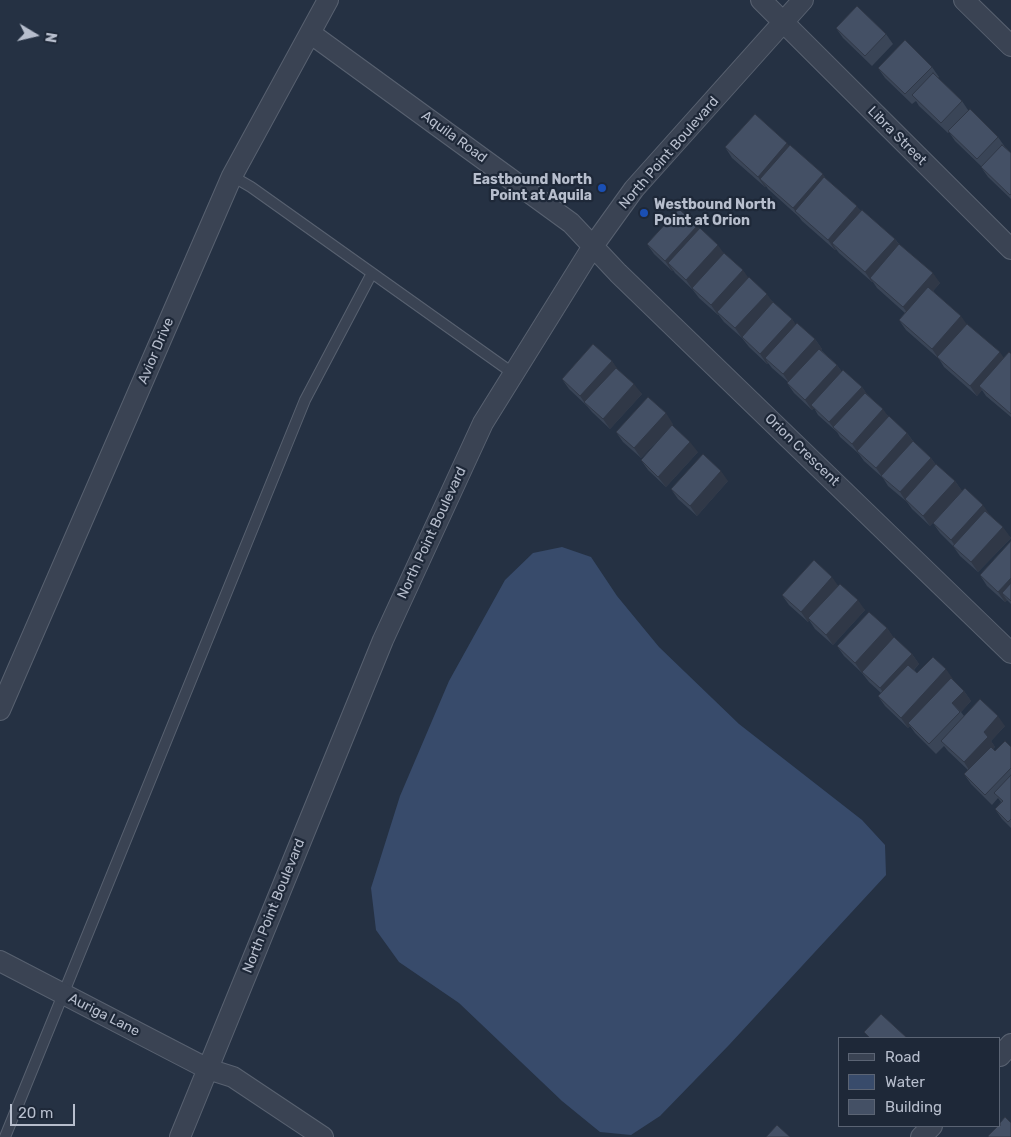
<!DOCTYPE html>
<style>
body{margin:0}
#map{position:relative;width:1011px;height:1137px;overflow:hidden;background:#253143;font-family:Rubik,sans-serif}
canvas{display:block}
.legend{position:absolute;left:838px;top:1037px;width:162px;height:90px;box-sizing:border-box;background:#1e2838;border:1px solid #5b6474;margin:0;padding:6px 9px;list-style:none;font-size:15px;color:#b7becd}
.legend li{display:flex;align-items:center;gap:10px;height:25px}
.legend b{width:25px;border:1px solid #5b6474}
.north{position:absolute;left:10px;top:10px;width:50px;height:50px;-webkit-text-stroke:4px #1e2838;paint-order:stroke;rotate:99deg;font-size:14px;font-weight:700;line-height:20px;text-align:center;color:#b7becd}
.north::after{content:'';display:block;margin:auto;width:18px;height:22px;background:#b7becd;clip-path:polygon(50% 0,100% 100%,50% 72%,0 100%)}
.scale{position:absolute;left:10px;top:1104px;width:65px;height:22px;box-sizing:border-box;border:2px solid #b7becd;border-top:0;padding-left:6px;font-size:15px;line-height:18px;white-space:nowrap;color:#b7becd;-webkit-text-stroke:4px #1e2838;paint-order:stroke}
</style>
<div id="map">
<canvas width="1011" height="1137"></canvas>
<ul class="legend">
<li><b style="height:6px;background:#3a4353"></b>Road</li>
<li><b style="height:14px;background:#384b6b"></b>Water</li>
<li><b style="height:14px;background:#445065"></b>Building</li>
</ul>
<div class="north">N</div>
<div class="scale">20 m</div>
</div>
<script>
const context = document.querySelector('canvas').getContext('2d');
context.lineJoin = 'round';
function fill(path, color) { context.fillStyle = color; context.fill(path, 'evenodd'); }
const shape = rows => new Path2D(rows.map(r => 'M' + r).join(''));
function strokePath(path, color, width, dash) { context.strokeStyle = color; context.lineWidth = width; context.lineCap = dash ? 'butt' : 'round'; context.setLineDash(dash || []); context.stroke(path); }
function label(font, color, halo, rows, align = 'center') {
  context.font = font + ' Rubik,sans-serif'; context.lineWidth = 4.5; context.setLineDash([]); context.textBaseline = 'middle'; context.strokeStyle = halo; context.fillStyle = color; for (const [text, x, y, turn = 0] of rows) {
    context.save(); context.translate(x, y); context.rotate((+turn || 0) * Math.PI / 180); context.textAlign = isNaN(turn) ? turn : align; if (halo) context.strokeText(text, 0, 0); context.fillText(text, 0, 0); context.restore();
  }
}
fill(shape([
 [562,547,591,557,617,596,659,647,739,724,862,820,885,845,886,875,729,1045,660,1116,631,1135,600,1132,562,1101,459,1003,399,962,376,930,371,888,400,796,449,681,505,580,533,553]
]), '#384b6b');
const service = shape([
 [232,176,251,187,514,374],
 [5,1137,305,400,372,273]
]);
const minor = shape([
 [761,0,1011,249],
 [964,0,1011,46],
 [310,33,571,223,618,273,1011,653],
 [0,710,232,176,328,0],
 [0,961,208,1069,233,1077,323,1137],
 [1000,1056,1011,1044],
 [180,1137,383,640,483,423,593,246,634,189,803,0],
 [921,1137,932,1126]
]);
strokePath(service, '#586170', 12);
strokePath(minor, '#586170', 22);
strokePath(service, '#3a4353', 10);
strokePath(minor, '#3a4353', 20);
fill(shape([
 [836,28,886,34,893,44,872,66,843,38],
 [932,67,939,77,938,78,962,101,968,110,998,137,1005,147,1011,153,1011,199,988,177,981,167,982,167,955,141,949,132,948,133,919,106,916,101,912,104,885,78,878,68],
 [789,146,861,211,895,239,899,244,940,283,933,291,966,324,1003,358,1011,354,1011,417,986,396,982,390,977,396,944,367,939,359,906,330,899,320,905,313,877,288,873,282,872,282,839,253,836,249,835,250,802,221,799,217,768,189,766,186,765,187,732,158,725,147],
 [697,226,748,278,773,302,792,319,795,324,815,339,822,349,821,350,837,365,842,372,862,387,866,393,889,417,907,433,913,441,931,458,936,465,955,481,962,491,930,526,912,509,907,502,888,486,883,478,864,461,859,454,840,437,837,432,818,415,814,408,812,410,794,393,787,383,788,382,772,368,768,363,767,364,749,347,742,338,724,322,718,314,718,315,699,298,693,290,675,273,673,270,672,271,654,254,647,244],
 [612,361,616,368,642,394,610,429,592,412,587,406,569,389,562,379],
 [673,424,641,458,623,442,616,432],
 [698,452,666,487,648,470,641,460],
 [728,481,697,516,678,499,671,489],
 [990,515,1011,538,978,572,960,556,953,546,940,533,933,523],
 [1011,541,1011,604,1007,600,1005,602,987,586,980,575],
 [838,585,865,610,833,645,815,629,809,620,808,622,789,605,782,595],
 [887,628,893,637,912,654,919,664,914,670,917,673,953,679,953,680,964,691,971,701,961,712,964,716,1005,726,991,741,995,747,993,749,995,751,1011,747,1011,828,1002,819,995,809,1001,802,998,798,992,805,971,784,964,774,968,770,948,751,944,746,936,754,915,733,910,726,908,728,885,706,878,696,881,693,869,682,862,673,844,656,837,646]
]), '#3a4557');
fill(shape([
 [787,143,795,153,760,179,766,186,765,187,758,177],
 [823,174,830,185,796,212,793,208],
 [857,206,864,217,832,243,836,249,835,250,828,240],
 [697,226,704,236,668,263,673,270,672,271,665,261],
 [895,239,902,249,870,278,873,282,872,282,865,272],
 [718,245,725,255,693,290,686,280],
 [743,270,750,280,717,312,718,314,718,315,711,305],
 [933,273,940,283,910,317,903,307],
 [767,294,774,304,742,338,735,328],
 [961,316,968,326,937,357,939,359,932,349],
 [792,319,799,329,765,358,768,363,767,364,760,354],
 [815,339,822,349,790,384,783,374],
 [1000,352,1007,363,979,386,982,390,977,396,970,386],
 [612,361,619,371,584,402,587,406,580,396],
 [837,365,844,375,811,405,814,408,812,410,805,400],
 [634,384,642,394,610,429,603,419],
 [862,387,869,397,833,427,829,422],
 [883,409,890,419,857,451,859,454,852,444],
 [666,413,673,424,641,458,634,448],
 [907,433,914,443,881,476,883,478,876,468],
 [690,442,698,452,666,487,658,477],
 [931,458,938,468,905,499,907,503,900,492],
 [721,471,728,481,697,516,690,506],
 [955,481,962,491,930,526,923,516],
 [983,505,990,515,958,550,951,540],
 [1003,527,1011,538,978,572,971,562],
 [832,577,839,587,808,622,801,612],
 [1011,578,1011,596,1002,593,1007,600,1005,602,998,592],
 [858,600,865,610,833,645,826,635],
 [887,628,894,638,862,673,855,663],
 [912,654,919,664,887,698,880,688],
 [946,669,953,679,910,725,908,723,910,726,908,728,901,718],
 [964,691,971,701,961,712,952,703],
 [998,716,1005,726,991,741,995,747,971,773,964,762,984,732]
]), '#303847');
const building = shape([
 [857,6,886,34,865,56,836,28,857,6],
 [905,40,932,67,905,94,878,68,905,40],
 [933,73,962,101,941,123,912,95,933,73],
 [970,109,998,137,977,159,948,131,970,109],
 [755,114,787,143,758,177,725,147,755,114],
 [790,145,823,174,793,208,760,179,790,145],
 [1002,145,1011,153,1011,194,1010,195,981,167,1002,145],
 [824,177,857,206,828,240,795,211,824,177],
 [679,209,697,226,665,261,647,244,679,209],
 [862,210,895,239,865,272,832,243,862,210],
 [700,228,718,245,686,280,668,263,700,228],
 [899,244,933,273,903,307,870,278,899,244],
 [724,253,743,270,711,305,692,288,724,253],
 [749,277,767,294,735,328,717,312,749,277],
 [928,287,961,316,932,349,899,320,928,287],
 [773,302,792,319,760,354,742,337,773,302],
 [797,323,815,339,783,374,765,358,797,323],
 [967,324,1000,352,970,386,937,357,967,324],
 [593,344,612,361,580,396,562,379,593,344],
 [819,349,837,365,805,400,787,383,819,349],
 [1009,352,1011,354,1011,414,979,386,1009,352],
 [616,368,634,384,603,419,584,402,616,368],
 [843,370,862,387,829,422,811,405,843,370],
 [865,393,883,409,852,444,833,427,865,393],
 [648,397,666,413,634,448,616,432,648,397],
 [889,416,907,433,876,468,857,451,889,416],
 [672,425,690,442,658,477,641,460,672,425],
 [913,441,931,458,900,492,881,476,913,441],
 [703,454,721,471,690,506,671,489,703,454],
 [936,464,955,481,923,516,905,499,936,464],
 [965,488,983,505,951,540,933,523,965,488],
 [985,511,1003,527,971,562,953,546,985,511],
 [1011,541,1011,578,998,592,980,575,1011,541],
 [814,560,832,577,801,612,782,595,814,560],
 [1011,583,1011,601,1002,593,1011,583],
 [840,584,858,600,826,635,808,618,840,584],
 [869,612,887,628,855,663,837,646,869,612],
 [894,637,912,654,880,688,862,672,894,637],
 [933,657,946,669,901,718,878,696,908,665,917,673,933,657],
 [951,678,964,691,952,703,960,712,929,744,908,723,951,678],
 [980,699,998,716,984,732,988,737,964,762,941,741,980,699],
 [1005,741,1011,747,1011,768,985,795,964,774,991,747,995,751,1005,741],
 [1011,775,1011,819,1008,822,995,809,1003,801,994,793,1011,775],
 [881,1014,907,1038,870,1038,864,1032,881,1014],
 [1005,1117,1011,1123,1011,1137,989,1137,988,1136,998,1126,1000,1126,1000,1123,1005,1117],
 [777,1125,790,1137,766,1137,777,1125]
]);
fill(building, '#445065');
strokePath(building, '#303847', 1);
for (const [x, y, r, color] of [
 [602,188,5,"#1a4fb4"],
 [644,213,5,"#1a4fb4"]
]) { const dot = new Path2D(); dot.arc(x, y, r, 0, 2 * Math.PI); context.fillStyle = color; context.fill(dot); strokePath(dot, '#1e2838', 2); }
label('14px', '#b7becd', '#1e2838', [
 ["Libra Street",897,136,45],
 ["Aquila Road",454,137,36],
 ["North Point Boulevard",669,153,-49],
 ["Avior Drive",156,351,-67],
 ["Orion Crescent",802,450,44],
 ["North Point Boulevard",432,533,-65],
 ["North Point Boulevard",274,906,-68],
 ["Auriga Lane",104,1015,27]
]);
label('bold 14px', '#b7becd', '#1e2838', [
 ["Eastbound North",592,180],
 ["Point at Aquila",592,196],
 ["Westbound North",654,205,"left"],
 ["Point at Orion",654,221,"left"]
], 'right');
</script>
